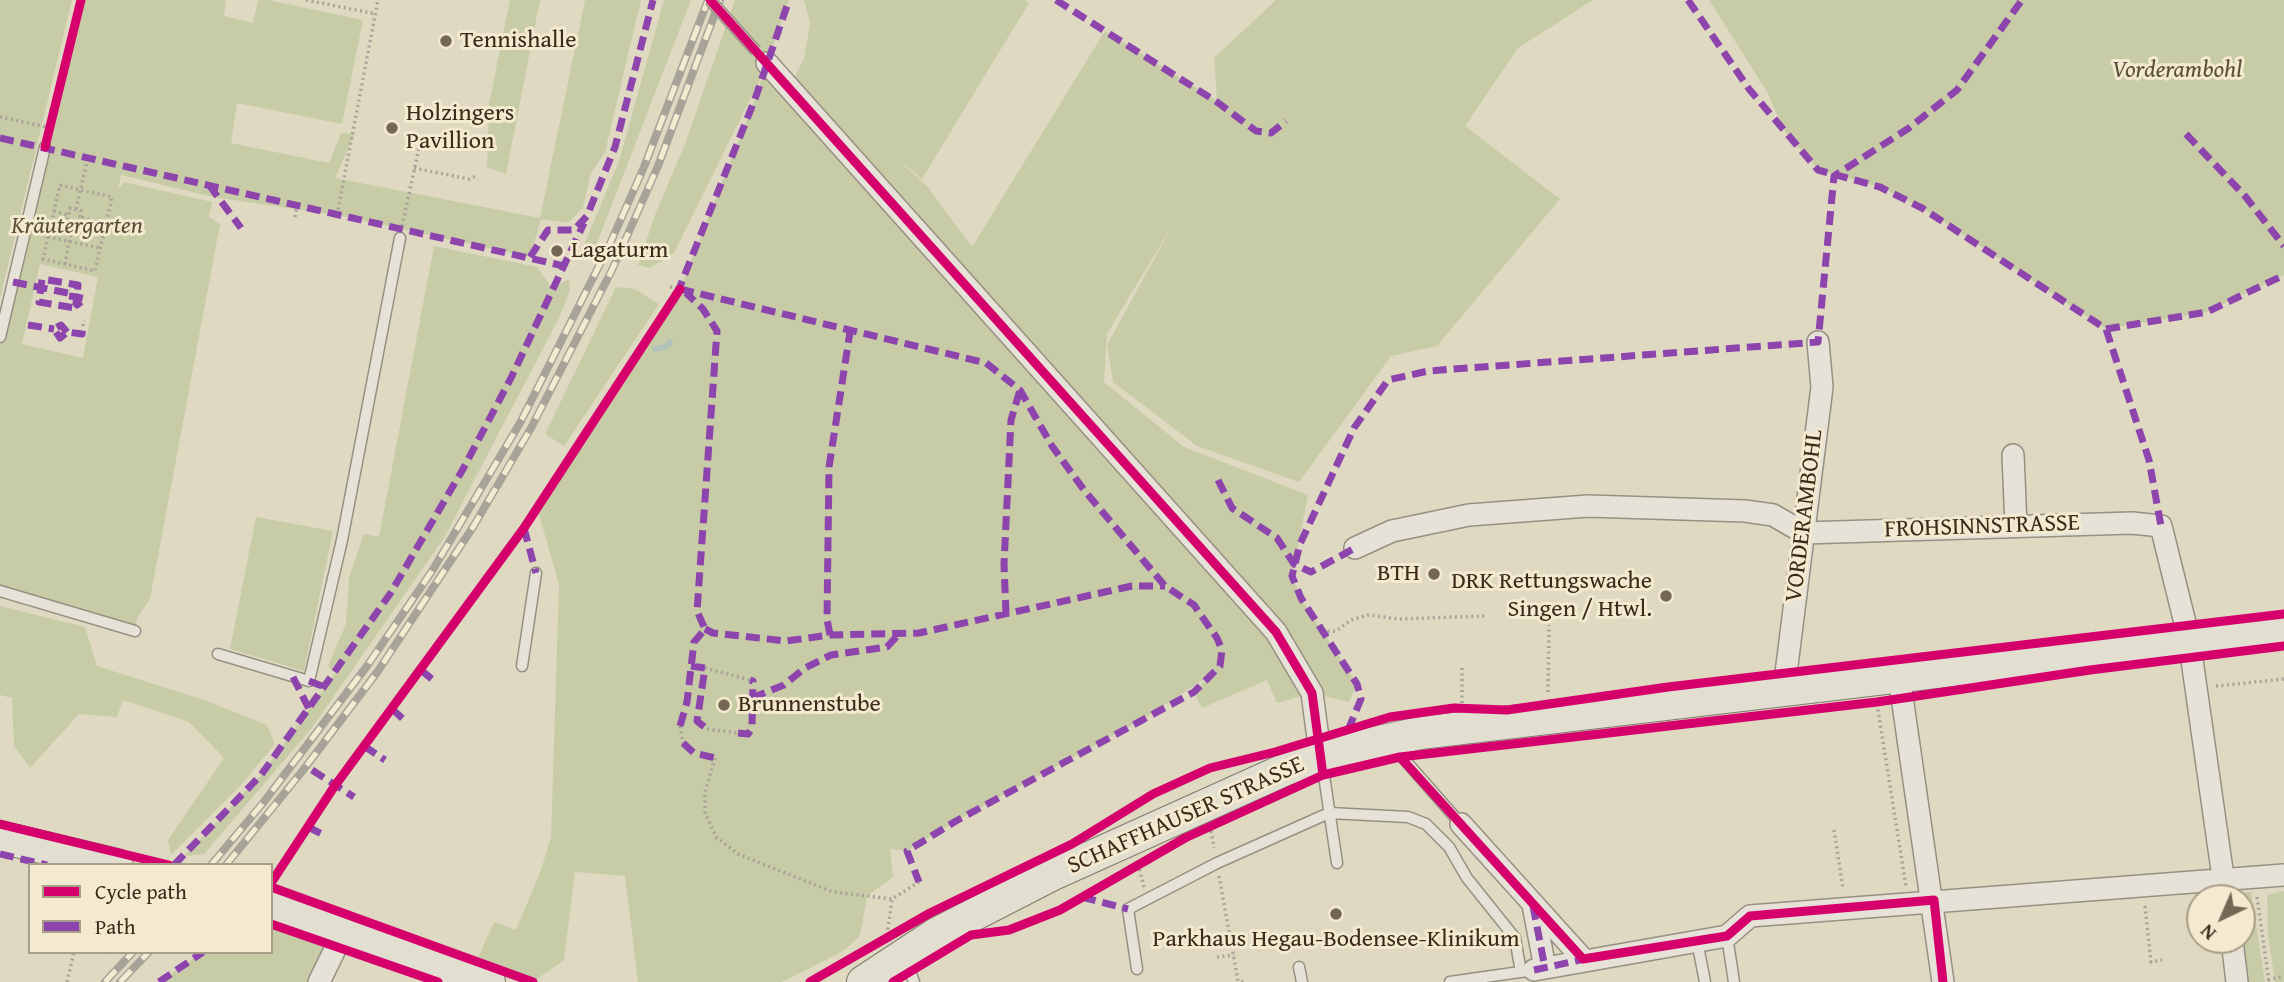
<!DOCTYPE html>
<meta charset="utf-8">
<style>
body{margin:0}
#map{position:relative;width:2284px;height:982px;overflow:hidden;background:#dfd9c2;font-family:"Gentium Book Plus",serif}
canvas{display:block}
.legend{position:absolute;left:28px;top:863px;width:245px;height:91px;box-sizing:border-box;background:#f3eacf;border:2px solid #a99e87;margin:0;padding:9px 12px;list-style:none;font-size:21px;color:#3a2b1a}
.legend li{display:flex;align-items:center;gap:14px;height:35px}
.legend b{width:35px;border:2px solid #a99e87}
.north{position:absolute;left:2186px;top:884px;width:70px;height:70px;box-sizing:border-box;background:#f3eacf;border:2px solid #a99e87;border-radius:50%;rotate:224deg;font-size:19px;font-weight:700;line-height:28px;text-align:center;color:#3a2b1a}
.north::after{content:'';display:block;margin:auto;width:24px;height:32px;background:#746855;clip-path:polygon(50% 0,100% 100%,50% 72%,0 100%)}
</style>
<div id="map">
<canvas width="2284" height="982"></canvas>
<ul class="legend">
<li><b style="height:9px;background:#d6006c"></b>Cycle path</li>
<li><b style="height:9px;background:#8e44ad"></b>Path</li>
</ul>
<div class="north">N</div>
</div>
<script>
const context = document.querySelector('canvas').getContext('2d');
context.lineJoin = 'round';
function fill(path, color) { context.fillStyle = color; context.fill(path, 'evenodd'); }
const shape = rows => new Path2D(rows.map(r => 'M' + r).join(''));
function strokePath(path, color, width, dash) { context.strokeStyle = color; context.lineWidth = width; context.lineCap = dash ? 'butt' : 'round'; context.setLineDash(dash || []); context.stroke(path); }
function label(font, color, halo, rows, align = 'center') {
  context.font = font + ' "Gentium Book Plus",serif'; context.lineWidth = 6; context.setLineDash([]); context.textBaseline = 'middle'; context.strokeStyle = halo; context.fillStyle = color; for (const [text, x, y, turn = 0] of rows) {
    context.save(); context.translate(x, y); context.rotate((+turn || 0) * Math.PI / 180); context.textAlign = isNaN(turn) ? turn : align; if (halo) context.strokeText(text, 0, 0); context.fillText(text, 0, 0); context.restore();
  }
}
fill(shape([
 [0,0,72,0,0,298],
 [81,0,226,0,224,16,253,23,258,0,268,0,363,20,342,124,237,103,231,143,329,163,341,133,355,134,335,178,540,218,585,0,641,0,605,152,590,175,583,208,568,223,541,219,530,257,337,215,213,197,121,175,118,189,124,182,212,202,209,217,220,224,150,599,137,618,135,631,0,591,0,337],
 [40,264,98,277,83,358,22,344],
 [510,0,540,0,506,174,487,167,489,104],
 [664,0,691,0,592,256,581,252,619,161],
 [735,0,789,0,767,63,789,87,804,59,810,23,804,0,1024,0,1029,3,922,179,893,155,927,186,972,247,1105,31,1217,101,1214,58,1276,0,1593,0,1518,48,1465,126,1560,199,1437,346,1391,356,1299,482,1197,446,1113,382,1107,345,1176,219,1107,334,1104,382,1184,447,1308,495,1292,576,1301,598,1357,684,1349,702,1312,693,1277,703,1267,680,1202,708,1194,692,1212,674,1138,722,956,821,907,851,890,849,893,877,867,896,860,936,843,951,782,982,638,982,625,876,575,872,564,960,533,982,477,960,494,922,516,930,541,870,551,837,559,585,537,507,680,289,755,99,764,71,674,253,650,268,638,265,655,215,685,144],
 [1709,0,2284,0,2284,275,2207,312,2106,329,1922,208,1880,187,1818,170,1786,133,1766,90],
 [434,246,537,267,552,288,569,279,570,290,560,316,444,538,311,729,204,854,184,856,261,775,335,673,328,666,346,624,349,577,364,534,379,537],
 [616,287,635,289,659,304,564,446,545,434],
 [256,517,333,531,304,671,230,649],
 [0,606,85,627,97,666,204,700,267,725,275,744,239,787,171,855,168,840,224,758,189,722,123,700,117,717,79,714,30,768,14,746,12,698,0,695],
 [2284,891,2284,982,2275,982,2268,934,2267,895],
 [2247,892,2251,892,2265,982,2243,982,2240,898],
 [271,924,336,946,319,982,159,982,203,952,271,952]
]), '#c7cca6');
strokePath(shape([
 [655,349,666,347,670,342]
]), '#b2c3bc', 6);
const service = shape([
 [0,337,45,147],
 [0,591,135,631],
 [218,654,309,681,342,540,400,238],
 [522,666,536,573],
 [1389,742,1461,824],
 [1322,762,1337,863],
 [1727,936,1734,982],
 [1697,941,1705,982],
 [905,958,914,982],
 [1299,967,1302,982],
 [1137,969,1128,909,1217,863,1329,813,1408,817,1426,824,1449,847,1467,878,1515,938,1521,972],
 [1450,982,1527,971]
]);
const minor = shape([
 [767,63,1276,632,1312,693,1318,738],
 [2013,455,2016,526],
 [1804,533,2132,523,2161,526,2189,639,2226,898],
 [1355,548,1392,531,1469,515,1588,506,1745,511,1773,515,1804,533],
 [1899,676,1943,982],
 [1784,689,1822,387,1818,342],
 [1461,824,1583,959],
 [1533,905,1545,968],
 [2232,940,2237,982],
 [1534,970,1727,936,1750,916,2284,875],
 [319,982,345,929]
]);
const primary = shape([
 [0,837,117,865],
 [271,906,489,982],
 [863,982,936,934,1051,875,1284,770,1338,751,1420,733,2088,654,2284,627]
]);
strokePath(service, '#969082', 13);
strokePath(minor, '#969082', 24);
strokePath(primary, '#7f796b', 34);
strokePath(shape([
 [306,0,376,14],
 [0,117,51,128],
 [414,168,469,179,476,176],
 [60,185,112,197,95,271,43,259,60,185],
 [76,209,88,157],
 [54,211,68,215],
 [337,215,378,0],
 [80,217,81,211,70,208,67,220,78,223,80,217,107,224],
 [295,217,297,206],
 [402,226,421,139],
 [48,237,100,248],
 [65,264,73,221],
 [670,287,680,289],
 [83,326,84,320],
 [1322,632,1336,631,1351,620,1368,615,1399,619,1485,616],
 [705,668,750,680],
 [2216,686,2284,679],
 [1548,692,1549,625],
 [745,697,752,698],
 [1462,703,1462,668],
 [1877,704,1906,886],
 [680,726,683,743],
 [707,729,738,733],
 [715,758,705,792,705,812,716,837,738,854,833,892,892,899,919,882],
 [1834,830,1843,889],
 [1211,831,1214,848],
 [1138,864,1144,887],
 [1219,876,1238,981,1245,982],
 [2257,897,2269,982],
 [2145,906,2151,962,2162,960],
 [887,935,892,899],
 [108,952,111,955],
 [1217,957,1234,955],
 [2268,980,2284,976],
 [67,982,74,952]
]), '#a8a399', 3.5, [2, 3.5]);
strokePath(service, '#e6e2d7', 10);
strokePath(minor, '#e6e2d7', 21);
strokePath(primary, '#e2ded0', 32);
const rail = shape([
 [211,865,263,803,367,666,432,571,520,423,609,246,644,167,708,0],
 [226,865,304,769,378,671,473,527,531,428,612,270,658,166,720,0],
 [105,982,133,952],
 [120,982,149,952]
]);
strokePath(rail, '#a8a399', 8);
strokePath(rail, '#f3eacf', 5, [16]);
const serviceBridge = shape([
 [710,0,756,51]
]);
strokePath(serviceBridge, '#969082', 13, []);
strokePath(serviceBridge, '#e6e2d7', 10);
strokePath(shape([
 [1056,0,1217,102,1256,131,1271,133,1286,121],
 [1688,0,1749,89,1818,170,1880,187,1922,208,2106,329,2149,460,2161,526],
 [2186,134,2245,196,2284,246],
 [0,138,564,266],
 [209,185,241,228],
 [530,257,548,230,574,230,587,216,615,147,653,0],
 [13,282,68,293,67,298],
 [680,289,986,363,1020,390,1052,446,1084,490,1165,586,1194,605,1217,638,1222,650,1220,666,1194,692,956,821,907,851,919,882],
 [677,294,755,99,789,0],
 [69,296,77,297,85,299,77,305,76,303,77,297,78,285,42,279,39,302,75,308,77,305],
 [28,325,54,329],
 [2106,329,2207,312,2284,275],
 [67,332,61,325,54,329,60,338,67,332,82,334,83,326],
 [1218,480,1232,508,1277,538,1294,564,1311,572,1355,548],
 [524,528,536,573],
 [1006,614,1004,564,1011,420,1020,390],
 [705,629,713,633,786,641,830,635,919,633,1132,586,1165,586],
 [830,635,827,619,829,467,850,332],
 [691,666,705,668,697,721,707,729],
 [421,670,434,681],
 [293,677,309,709],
 [309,681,325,687],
 [752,698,784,685,805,668,831,655,887,647,898,635],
 [392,709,403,719],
 [680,726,687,702,694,642,705,629,697,611,717,331,703,309,686,293],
 [1348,730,1361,699,1357,684,1301,598,1292,576,1300,544,1354,428,1388,380,1428,371,1818,342,1834,176,1909,128,1957,90,2022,0],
 [738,733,748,734,752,728,753,681,750,680],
 [683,743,694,753,715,758],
 [364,746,385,760],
 [312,770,354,797],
 [308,827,322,834],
 [0,854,47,865],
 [174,865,261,775,390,594,463,469,511,378,584,223],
 [1082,897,1128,909],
 [1533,906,1545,968],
 [1534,970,1585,959],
 [159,982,203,952]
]), '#8e44ad', 7, [14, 7]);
strokePath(shape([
 [710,0,1276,632,1312,693,1323,775],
 [45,147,81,0],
 [1400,757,1583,959,1727,936,1750,916,1934,900,1943,982],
 [0,824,169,865],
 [271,883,334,787,524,528,680,289],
 [271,887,533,982],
 [271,924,438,982],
 [810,982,930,913,1072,844,1153,794,1210,768,1275,752,1390,717,1454,708,1507,710,1668,687,2284,614],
 [893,982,971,935,1009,930,1060,910,1185,838,1323,775,1400,757,1877,702,2090,670,2284,646]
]), '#d6006c', 9);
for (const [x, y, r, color] of [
 [446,41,7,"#746855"],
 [392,128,7,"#746855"],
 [557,251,7,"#746855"],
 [1434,574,7,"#746855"],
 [1666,596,7,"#746855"],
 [724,705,7,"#746855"],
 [1336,914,7,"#746855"]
]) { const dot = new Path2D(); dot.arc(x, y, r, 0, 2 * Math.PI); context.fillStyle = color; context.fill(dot); strokePath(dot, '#f3eacf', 2.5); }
label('24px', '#3a2b1a', '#f3eacf', [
 ["Tennishalle",460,41],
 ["Holzingers",406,114],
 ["Pavillion",406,142],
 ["Lagaturm",571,251],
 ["BTH",1420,574,"right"],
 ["DRK Rettungswache",1652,582,"right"],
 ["Singen / Htwl.",1652,610,"right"],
 ["Brunnenstube",738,705],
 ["Parkhaus Hegau-Bodensee-Klinikum",1336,940,"center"]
], 'left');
label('italic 24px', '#585138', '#f3eacf', [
 ["Vorderambohl",2177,71],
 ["Kräutergarten",77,227]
]);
label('24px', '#3a2b1a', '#f3eacf', [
 ["VORDERAMBOHL",1805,516,-83],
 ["FROHSINNSTRASSE",1982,527,-2],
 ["SCHAFFHAUSER STRASSE",1186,816,-24]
]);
</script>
